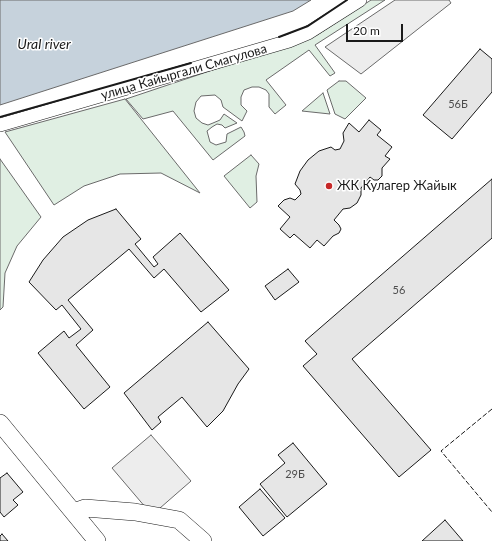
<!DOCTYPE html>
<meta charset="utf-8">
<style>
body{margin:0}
#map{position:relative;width:492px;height:541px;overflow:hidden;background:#fff;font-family:Lato,sans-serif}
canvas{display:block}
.scale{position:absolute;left:346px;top:24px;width:57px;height:18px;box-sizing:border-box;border:2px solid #1a1a1a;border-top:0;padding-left:5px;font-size:12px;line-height:14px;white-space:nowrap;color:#1a1a1a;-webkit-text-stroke:3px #fff;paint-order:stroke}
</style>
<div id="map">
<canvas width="492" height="541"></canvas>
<div class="scale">20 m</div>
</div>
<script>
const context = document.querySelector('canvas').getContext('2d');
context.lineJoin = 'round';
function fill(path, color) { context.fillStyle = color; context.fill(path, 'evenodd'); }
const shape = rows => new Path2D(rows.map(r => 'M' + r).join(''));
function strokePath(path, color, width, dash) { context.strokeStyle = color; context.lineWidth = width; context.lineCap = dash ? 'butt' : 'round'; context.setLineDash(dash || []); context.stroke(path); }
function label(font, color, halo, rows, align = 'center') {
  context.font = font + ' Lato,sans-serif'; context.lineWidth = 3; context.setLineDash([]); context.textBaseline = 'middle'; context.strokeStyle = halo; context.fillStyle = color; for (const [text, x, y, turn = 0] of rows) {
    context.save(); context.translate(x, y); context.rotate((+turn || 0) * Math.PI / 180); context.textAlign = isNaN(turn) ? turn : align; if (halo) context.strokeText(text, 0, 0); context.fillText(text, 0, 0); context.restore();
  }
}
const green = shape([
 [371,0,385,0,315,45,335,73,330,76,309,50,266,80,286,105,275,114,269,107,269,94,266,90,259,87,252,87,244,90,241,97,241,105,247,111,242,121,223,107,221,100,215,95,201,96,196,102,194,111,196,118,202,123,208,125,213,123,220,120,224,114,237,123,225,128,222,125,217,124,212,127,207,131,210,142,216,145,226,142,227,134,241,127,244,132,245,136,213,160,173,111,143,119,126,99,317,35,371,0],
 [339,81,346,81,366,98,345,119,335,114,327,90,339,81],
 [323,93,330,114,302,111,323,93],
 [125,99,200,193,161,173,120,174,84,186,54,205,5,132,125,99],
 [251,155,259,164,256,176,257,202,250,208,224,176,251,155],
 [0,159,41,217,17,246,5,273,3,307,0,310,0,159]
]);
fill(green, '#e0efe3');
strokePath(green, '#6a6a6a', 1);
const parking = shape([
 [395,0,449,0,451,3,361,74,325,47,395,0],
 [151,435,191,481,152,515,112,468,151,435]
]);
fill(parking, '#ededed');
strokePath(parking, '#6a6a6a', 1);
const water = shape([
 [0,0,311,0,293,11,0,105,0,0]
]);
fill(water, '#c6d2dc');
strokePath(water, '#6a6a6a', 1);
const building = shape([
 [480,49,492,59,492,92,452,139,423,115,480,49],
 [369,120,381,130,377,135,392,147,385,156,390,159,382,168,382,176,378,180,374,180,370,177,361,188,361,195,357,203,350,208,343,209,334,220,339,225,341,229,339,233,333,236,324,246,317,240,310,248,294,234,290,238,280,229,290,217,278,206,284,200,290,198,295,200,301,194,300,190,295,184,300,171,308,160,319,151,331,147,335,150,340,149,344,141,343,133,349,123,359,132,369,120],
 [492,179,492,238,352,359,431,450,399,477,303,366,317,354,305,341,492,179],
 [116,209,141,239,135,244,154,267,158,264,153,257,180,233,229,290,201,312,164,269,154,278,129,249,68,300,93,330,76,345,110,387,84,409,38,353,64,331,69,338,81,329,62,305,56,310,29,282,43,260,63,237,88,220,116,209],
 [288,269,299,282,275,300,265,286,288,269],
 [208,322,249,369,238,384,223,411,207,427,182,397,158,417,161,422,152,430,124,393,208,322],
 [293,443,327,484,287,517,260,484,285,463,278,455,293,443],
 [7,473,23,492,13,500,18,505,4,517,0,512,0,478,7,473],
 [260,489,285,518,263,536,239,507,260,489],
 [445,520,463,541,422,541,445,520],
 [2,534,8,541,0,541,0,536,2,534]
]);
fill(building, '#e6e6e6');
strokePath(building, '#1a1a1a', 1);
const pedestrian = shape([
 [0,125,289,41,308,33,360,0]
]);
const minor = shape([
 [0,423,97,541],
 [74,512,85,508,135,512,179,520,203,541]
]);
strokePath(pedestrian, '#1a1a1a', 14);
strokePath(minor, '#1a1a1a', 18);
strokePath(pedestrian, '#fff', 13);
strokePath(minor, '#fff', 17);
strokePath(shape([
 [492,409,441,451,492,512]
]), '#1a1a1a', 1, [5, 2]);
strokePath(shape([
 [279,37,308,26,347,0],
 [0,117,191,63]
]), '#1a1a1a', 2);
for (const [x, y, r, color] of [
 [329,186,4,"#c62828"]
]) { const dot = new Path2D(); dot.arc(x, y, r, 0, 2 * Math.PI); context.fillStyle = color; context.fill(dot); strokePath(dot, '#fff', 1.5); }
label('11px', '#4d4d4d', null, [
 ["56Б",458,104],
 ["56",399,290],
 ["29Б",295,474]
]);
label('13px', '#1a1a1a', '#fff', [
 ["улица Кайыргали Смагулова",184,72,-16]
]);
label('13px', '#1a1a1a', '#fff', [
 ["ЖК Кулагер Жайык",337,186]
], 'left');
label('italic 14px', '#1a1a1a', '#fff', [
 ["Ural river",44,44]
]);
</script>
